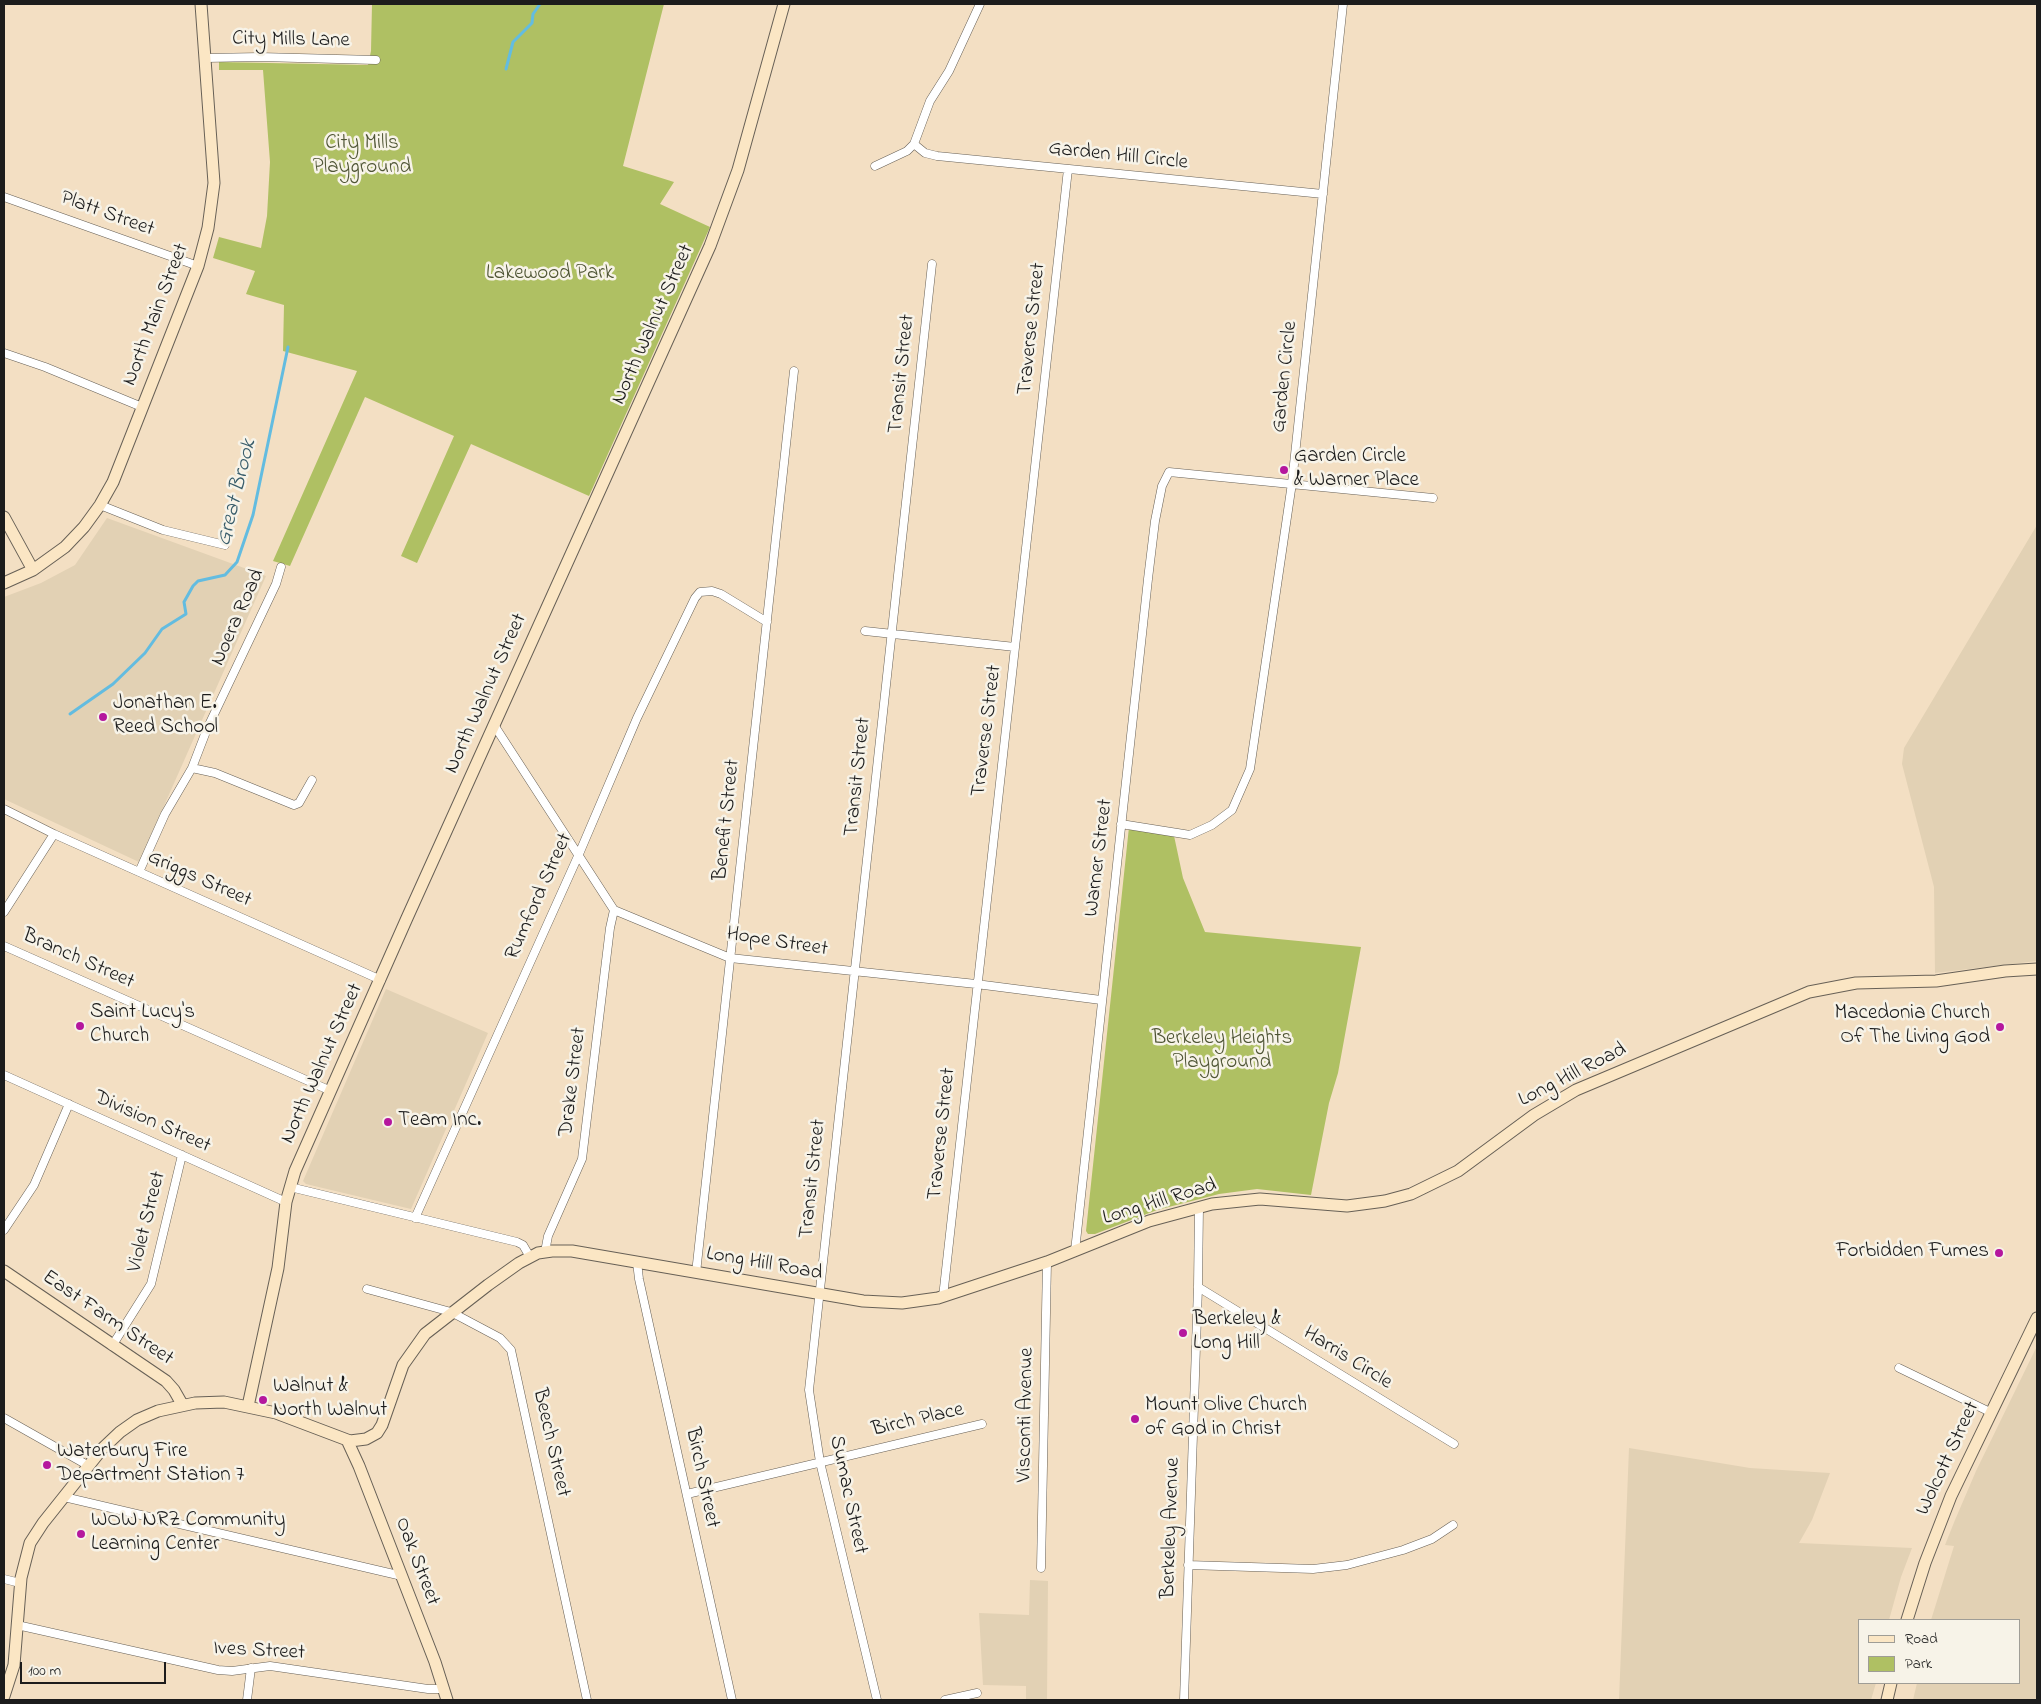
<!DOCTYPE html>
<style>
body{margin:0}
#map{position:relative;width:2041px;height:1704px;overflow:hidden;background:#f3dfc3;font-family:"Indie Flower",sans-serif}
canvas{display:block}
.frame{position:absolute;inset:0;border:5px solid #1c1c1c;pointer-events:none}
.legend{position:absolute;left:1858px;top:1619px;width:162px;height:65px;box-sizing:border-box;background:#f7f3e8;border:1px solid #9f9d96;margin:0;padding:6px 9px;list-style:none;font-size:15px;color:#1c1c1c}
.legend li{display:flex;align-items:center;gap:10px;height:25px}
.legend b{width:25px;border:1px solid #9f9d96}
.scale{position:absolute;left:20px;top:1662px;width:146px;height:22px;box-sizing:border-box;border:2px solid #1c1c1c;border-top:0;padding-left:6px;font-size:15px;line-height:18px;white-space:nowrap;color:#1c1c1c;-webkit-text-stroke:4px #f7f3e8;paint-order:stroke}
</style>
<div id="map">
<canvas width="2041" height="1704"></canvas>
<div class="frame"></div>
<ul class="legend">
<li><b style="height:6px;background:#fbe6c4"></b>Road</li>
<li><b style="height:14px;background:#afc063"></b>Park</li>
</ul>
<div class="scale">100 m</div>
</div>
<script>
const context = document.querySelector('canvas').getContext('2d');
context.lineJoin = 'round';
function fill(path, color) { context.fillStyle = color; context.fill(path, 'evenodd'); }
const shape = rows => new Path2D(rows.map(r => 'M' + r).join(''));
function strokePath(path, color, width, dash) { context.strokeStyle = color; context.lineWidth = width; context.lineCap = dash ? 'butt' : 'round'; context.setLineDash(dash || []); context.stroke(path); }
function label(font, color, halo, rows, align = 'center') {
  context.font = font + ' "Indie Flower",sans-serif'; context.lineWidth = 5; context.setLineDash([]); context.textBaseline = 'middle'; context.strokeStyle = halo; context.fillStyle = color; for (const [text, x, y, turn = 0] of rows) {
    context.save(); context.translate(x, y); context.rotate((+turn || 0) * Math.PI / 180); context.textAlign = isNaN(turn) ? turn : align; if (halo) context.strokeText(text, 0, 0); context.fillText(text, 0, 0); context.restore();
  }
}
fill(shape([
 [107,518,266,576,139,862,4,799,4,597,41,583,75,565],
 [2037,525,2037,961,1935,973,1934,887,1902,764,1904,748],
 [386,989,488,1033,411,1209,306,1184,303,1181],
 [2037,1346,2037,1700,1913,1700,1917,1683,2020,1683,2020,1620,1931,1620,1954,1546,1945,1545,1955,1520,1976,1471],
 [1629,1448,1750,1468,1830,1473,1812,1520,1799,1543,1912,1548,1901,1577,1889,1620,1860,1620,1860,1683,1876,1683,1871,1700,1619,1700],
 [1030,1580,1048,1581,1047,1700,1026,1700,1026,1686,983,1685,979,1613,1029,1615]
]), '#e2d1b4');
fill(shape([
 [372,4,664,4,623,166,674,182,660,204,710,227,589,496,471,444,417,563,401,556,454,436,365,397,290,566,273,561,357,371,283,351,284,305,246,294,255,271,213,258,219,237,261,248,267,216,270,162,263,70,219,70,219,62,368,65,371,51],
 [1129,827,1173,831,1183,878,1205,932,1361,947,1338,1073,1329,1103,1311,1195,1257,1189,1219,1194,1157,1210,1095,1234,1088,1234,1086,1231]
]), '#afc063');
strokePath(shape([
 [506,69,513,42,532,23,533,14,540,4],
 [70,714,113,684,145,653,162,629,186,614,184,602,193,586,198,581,225,575,237,562,253,515,288,347]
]), '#63bce0', 3);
const street = shape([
 [206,58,260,57,376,60],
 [914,144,925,153,937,156,1323,194],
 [875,166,907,151,914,144,930,101,949,71,980,4],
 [4,197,198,266],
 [4,353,45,367,142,407],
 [100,505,163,530,225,545],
 [865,631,1015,647],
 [494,725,614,910,730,958,976,984,1101,1000],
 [192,768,215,773,294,805,299,803,312,780],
 [4,809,54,834,381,980],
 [1121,824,1190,835,1212,825,1232,810,1250,769,1292,483,1343,4],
 [139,872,165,814,192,768,207,729,276,584,281,567],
 [4,912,54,834],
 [4,946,331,1091],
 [4,1075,286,1202],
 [290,1187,517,1242,523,1245,530,1257],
 [415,1218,579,854,637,718,695,598,700,592,712,591,721,594,767,622],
 [4,1230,34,1185,69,1104],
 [1075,1251,1148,579,1155,521,1162,486,1169,472,1433,498],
 [545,1252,548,1236,582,1159,610,928,614,910],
 [637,1262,639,1279,732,1700],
 [696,1273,794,371],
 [1198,1287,1454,1444],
 [367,1289,451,1312,500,1338,511,1350,587,1700],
 [943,1297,1068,169],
 [112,1346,151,1284,182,1155],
 [1899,1368,1990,1412],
 [4,1418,89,1466],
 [687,1494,982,1424],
 [64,1497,402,1576],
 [1188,1565,1313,1569,1347,1565,1403,1550,1432,1539,1453,1525],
 [1041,1568,1047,1262],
 [4,1579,20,1583],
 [17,1625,218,1670,232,1671,270,1666,428,1689,444,1689],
 [247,1700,251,1668],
 [877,1700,820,1462,809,1390,932,264],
 [945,1700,977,1693],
 [1184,1700,1198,1287,1199,1207]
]);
const secondary = shape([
 [4,517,33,570],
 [4,583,33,570,65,547,84,527,100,505,113,482,198,266,208,228,214,183,201,4],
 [4,1271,166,1381,174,1390,182,1404],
 [248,1406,278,1268,286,1202,295,1171,407,918,710,246,738,170,784,4],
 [347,1440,359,1466,435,1662,447,1700],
 [1907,1620,1925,1563,1951,1496,2037,1318],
 [4,1696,14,1665,21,1578,30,1543,43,1523,102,1449,120,1432,137,1420,158,1411,195,1403,224,1402,276,1413,350,1441,366,1439,377,1433,382,1425,403,1365,425,1334,488,1285,519,1263,538,1253,552,1251,572,1251,863,1301,902,1303,938,1298,1047,1262,1149,1221,1212,1204,1260,1199,1347,1206,1385,1201,1411,1194,1458,1171,1534,1115,1576,1090,1809,992,1856,983,1936,981,2005,971,2037,969],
 [1887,1700,1891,1683]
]);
strokePath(street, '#676056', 9);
strokePath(secondary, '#676056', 13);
strokePath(street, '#fff', 8);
strokePath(secondary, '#fbe6c4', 11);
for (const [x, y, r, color] of [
 [1284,470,5,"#b5179e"],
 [103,717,5,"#b5179e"],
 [80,1026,5,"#b5179e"],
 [2000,1027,5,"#b5179e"],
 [388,1122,5,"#b5179e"],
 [1999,1253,5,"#b5179e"],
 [1183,1333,5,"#b5179e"],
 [263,1400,5,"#b5179e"],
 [1135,1419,5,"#b5179e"],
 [47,1465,5,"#b5179e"],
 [81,1534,5,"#b5179e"]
]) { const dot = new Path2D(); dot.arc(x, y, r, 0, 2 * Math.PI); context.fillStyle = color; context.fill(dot); strokePath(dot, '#f7f3e8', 2); }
label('21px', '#1c1c1c', '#f7f3e8', [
 ["City Mills Lane",291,41,1],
 ["Garden Hill Circle",1118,157,6],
 ["Platt Street",107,215,20],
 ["North Main Street",157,315,-69],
 ["North Walnut Street",654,325,-66],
 ["Traverse Street",1033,329,-84],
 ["Transit Street",903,374,-84],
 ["Garden Circle",1286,377,-84],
 ["Noera Road",239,618,-66],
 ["North Walnut Street",487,694,-66],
 ["Traverse Street",988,731,-83],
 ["Transit Street",859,777,-84],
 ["Benefit Street",728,820,-84],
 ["Warner Street",1100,858,-83],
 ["Griggs Street",199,880,24],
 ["Rumford Street",540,897,-66],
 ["Hope Street",777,943,9],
 ["Branch Street",78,960,24],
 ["North Walnut Street",323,1064,-66],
 ["Long Hill Road",1573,1076,-27],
 ["Drake Street",574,1082,-83],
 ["Division Street",152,1123,24],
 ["Traverse Street",943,1134,-84],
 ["Transit Street",814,1179,-84],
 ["Long Hill Road",1160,1203,-17],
 ["Violet Street",148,1222,-76],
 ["Long Hill Road",764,1265,10],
 ["East Farm Street",107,1319,34],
 ["Harris Circle",1347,1359,32],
 ["Visconti Avenue",1027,1415,-89],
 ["Birch Place",918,1421,-13],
 ["Beech Street",550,1443,77],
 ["Wolcott Street",1949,1459,-65],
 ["Birch Street",701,1478,78],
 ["Sumac Street",847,1495,78],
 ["Berkeley Avenue",1172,1528,-88],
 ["Oak Street",416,1562,69],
 ["Ives Street",259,1652,3]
]);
label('21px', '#4f5535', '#f7f3e8', [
 ["City Mills",362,145],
 ["Playground",362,169],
 ["Lakewood Park",550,275],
 ["Berkeley Heights",1222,1040],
 ["Playground",1222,1064]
]);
label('21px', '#1c1c1c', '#f7f3e8', [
 ["Garden Circle",1294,458],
 ["& Warner Place",1294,482],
 ["Jonathan E.",113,705],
 ["Reed School",113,729],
 ["Saint Lucy's",90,1014],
 ["Church",90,1038],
 ["Macedonia Church",1990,1015,"right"],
 ["Of The Living God",1990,1039,"right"],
 ["Team Inc.",398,1122],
 ["Forbidden Fumes",1989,1253,"right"],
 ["Berkeley &",1193,1321],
 ["Long Hill",1193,1345],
 ["Walnut &",273,1388],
 ["North Walnut",273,1412],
 ["Mount Olive Church",1145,1407],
 ["of God in Christ",1145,1431],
 ["Waterbury Fire",57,1453],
 ["Department Station 7",57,1477],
 ["WOW NRZ Community",91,1522],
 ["Learning Center",91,1546]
], 'left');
label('italic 22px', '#385c6a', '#f7f3e8', [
 ["Great Brook",238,493,-76]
]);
</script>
